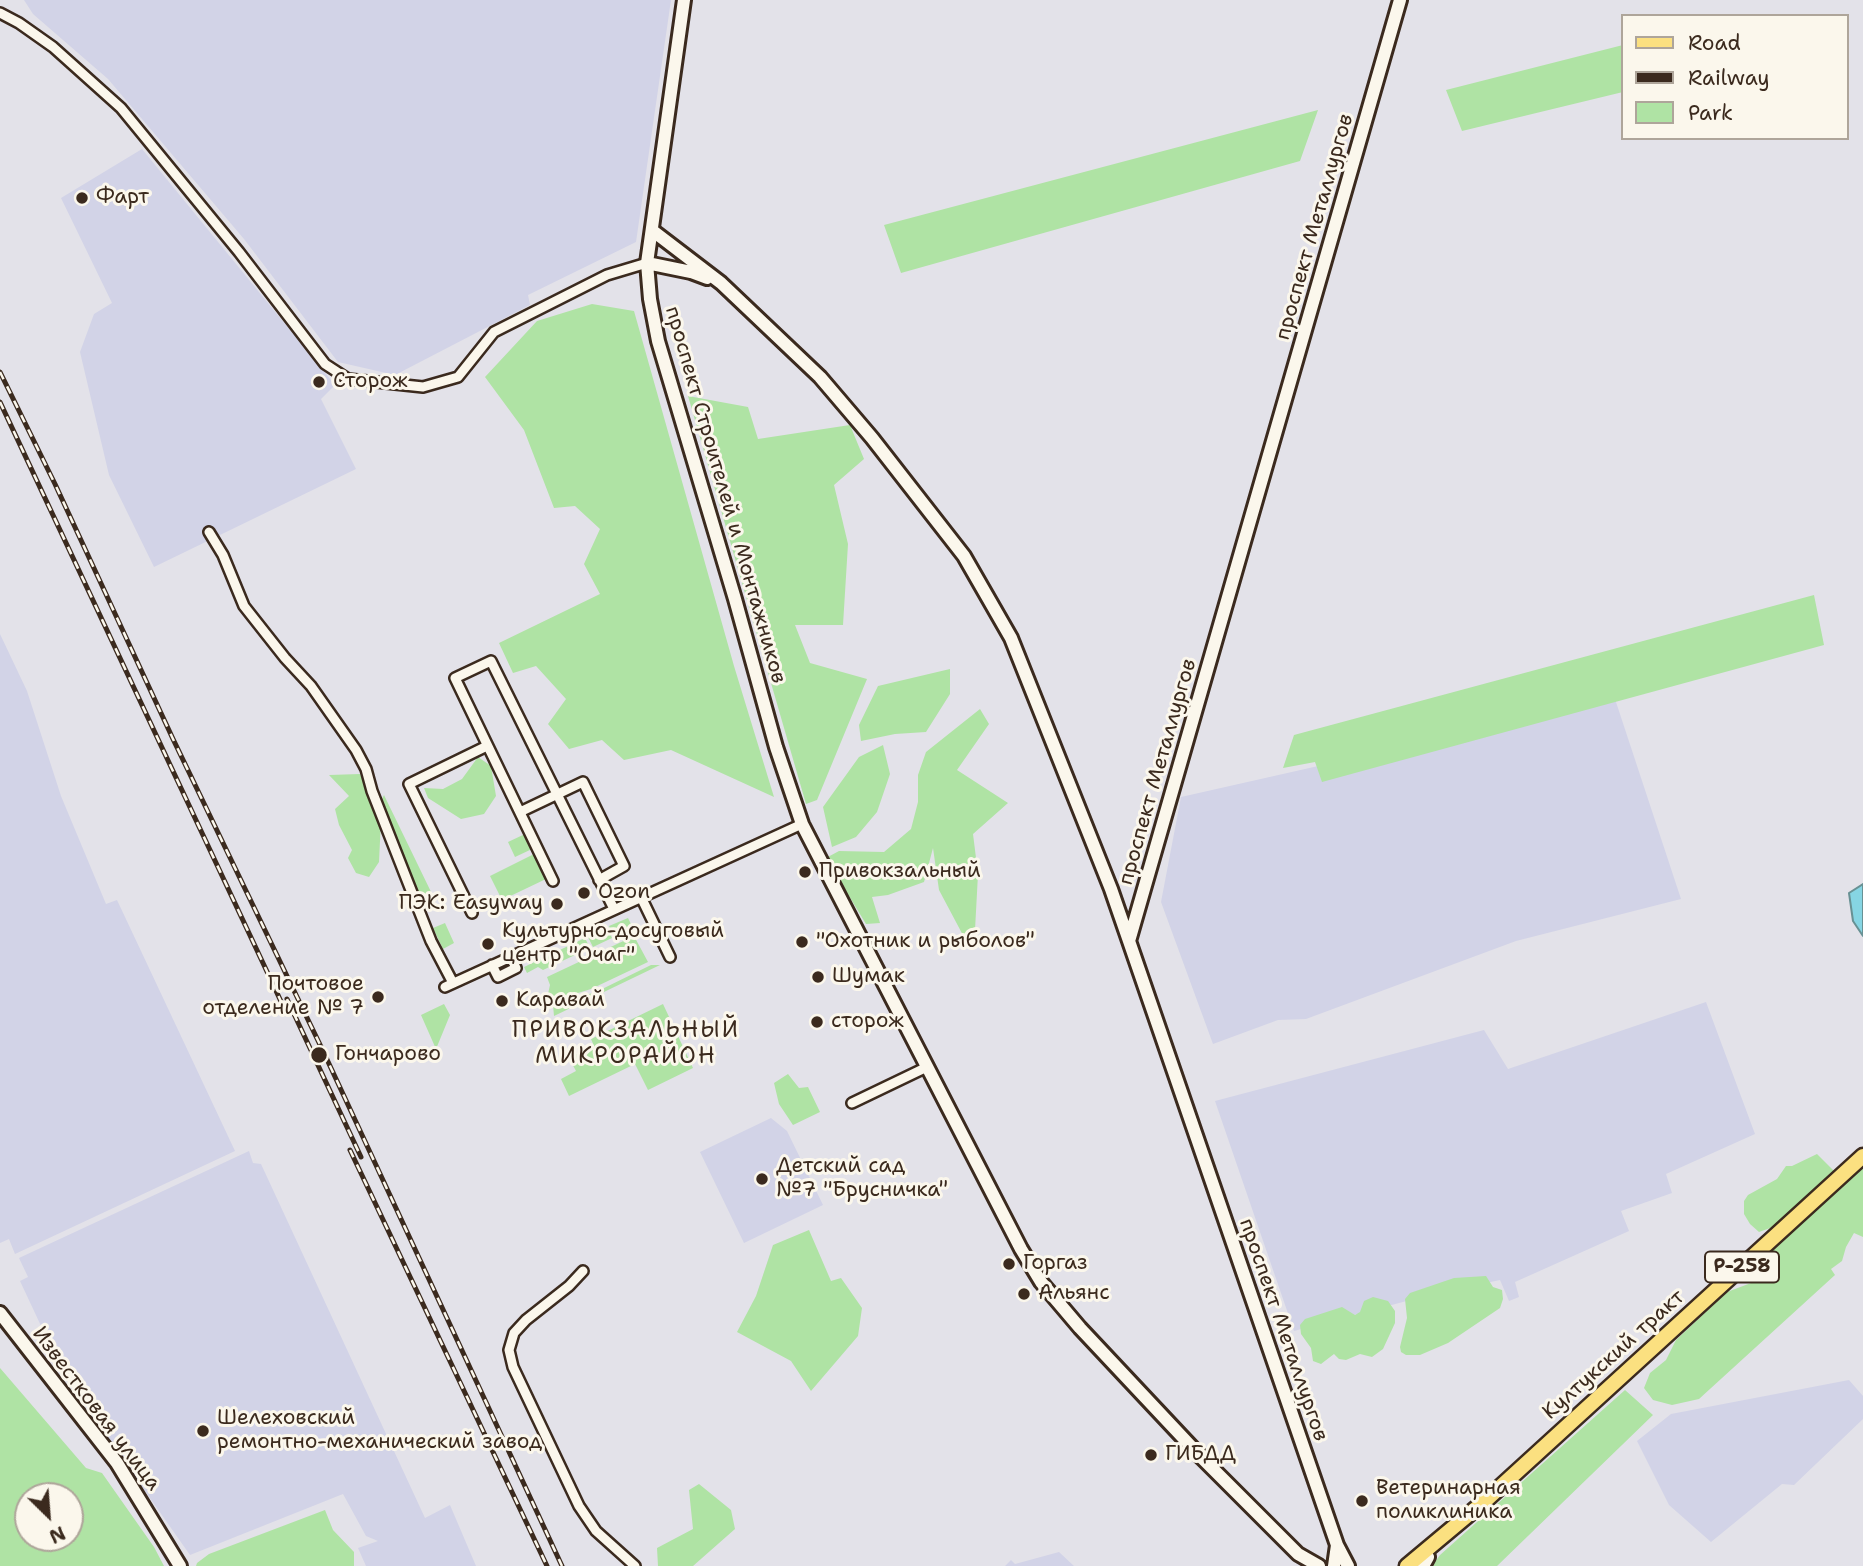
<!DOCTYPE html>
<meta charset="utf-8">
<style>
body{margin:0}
#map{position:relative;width:1863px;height:1566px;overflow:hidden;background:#e3e2e9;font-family:"Shantell Sans",sans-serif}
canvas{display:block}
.legend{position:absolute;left:1621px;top:14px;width:228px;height:126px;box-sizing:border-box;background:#fbf7ec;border:2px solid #aea59a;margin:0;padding:9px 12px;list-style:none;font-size:21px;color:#3b2a1e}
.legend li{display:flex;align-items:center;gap:14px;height:35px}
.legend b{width:35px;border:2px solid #aea59a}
.north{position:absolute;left:14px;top:1482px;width:70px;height:70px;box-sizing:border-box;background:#fbf7ec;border:2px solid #aea59a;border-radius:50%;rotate:155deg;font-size:19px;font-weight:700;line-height:28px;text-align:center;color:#3b2a1e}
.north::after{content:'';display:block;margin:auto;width:24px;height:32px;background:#3b2a1e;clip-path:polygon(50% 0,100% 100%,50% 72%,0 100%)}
</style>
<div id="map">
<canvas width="1863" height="1566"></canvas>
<ul class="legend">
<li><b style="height:9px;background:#fbe080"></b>Road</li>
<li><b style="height:9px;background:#3b2a1e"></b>Railway</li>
<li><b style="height:19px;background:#afe3a4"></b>Park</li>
</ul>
<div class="north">N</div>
</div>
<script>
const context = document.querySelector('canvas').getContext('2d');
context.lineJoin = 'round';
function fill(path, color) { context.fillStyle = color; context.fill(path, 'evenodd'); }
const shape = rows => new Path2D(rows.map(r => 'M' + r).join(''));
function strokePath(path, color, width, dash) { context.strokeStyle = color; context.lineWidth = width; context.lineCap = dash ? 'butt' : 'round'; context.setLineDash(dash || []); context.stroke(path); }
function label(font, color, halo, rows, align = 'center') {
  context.font = font + ' "Shantell Sans",sans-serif'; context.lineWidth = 6; context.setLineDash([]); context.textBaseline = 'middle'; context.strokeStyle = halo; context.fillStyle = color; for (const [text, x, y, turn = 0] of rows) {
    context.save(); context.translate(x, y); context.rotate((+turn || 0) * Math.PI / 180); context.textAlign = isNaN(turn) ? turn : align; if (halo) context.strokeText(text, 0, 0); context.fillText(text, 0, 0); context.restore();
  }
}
fill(shape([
 [24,0,671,0,636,242,528,295,530,305,395,375,338,362,244,239,108,79,33,14],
 [142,149,335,385,321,399,356,469,154,567,109,475,80,352,94,314,112,303,61,198],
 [0,634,27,691,61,796,106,904,117,900,235,1151,15,1254,9,1239,0,1243],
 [1615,699,1681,899,1516,941,1306,1019,1278,1020,1213,1044,1161,902,1181,797],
 [1706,1002,1755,1134,1666,1174,1672,1193,1621,1211,1629,1231,1515,1282,1519,1297,1509,1301,1500,1280,1429,1295,1294,1331,1215,1101,1484,1030,1508,1069],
 [771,1118,787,1131,823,1205,744,1243,700,1152],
 [249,1151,253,1163,261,1164,425,1518,450,1505,476,1566,366,1566,358,1548,378,1541,366,1536,343,1494,190,1555,76,1393,80,1389,70,1371,64,1375,20,1281,28,1277,19,1258],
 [1849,1380,1863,1396,1863,1419,1794,1485,1782,1484,1711,1542,1669,1505,1637,1441,1671,1414],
 [1059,1552,1074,1566,1005,1566,1011,1560,1015,1564]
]), '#d2d3e7');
fill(shape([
 [1623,45,1623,92,1462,131,1446,90],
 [1318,110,1300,161,901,273,884,225],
 [592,304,634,311,734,666,774,797,671,750,624,760,602,740,569,749,548,724,566,699,536,666,513,673,499,643,600,594,584,564,600,529,575,506,554,508,524,430,485,377,537,321],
 [688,396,748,407,758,439,850,425,864,459,834,485,848,544,843,625,795,625,810,663,867,679,817,800,806,804],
 [1814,595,1824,645,1322,782,1315,762,1283,768,1294,735],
 [950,669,950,694,926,732,895,734,861,741,859,725,878,686],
 [980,709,989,724,957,770,1008,803,973,834,978,874,975,930,965,939,939,890,933,848,924,882,888,895,872,897,880,923,866,924,826,858,839,851,884,852,911,829,918,802,918,775,926,752],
 [883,745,890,774,877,812,856,837,832,847,823,807,859,757],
 [478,757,491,766,496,796,484,814,461,819,428,798,424,788,443,789,462,779],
 [360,774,381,820,379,862,369,877,356,873,348,858,352,850,339,825,335,809,349,796,329,775],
 [384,795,433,896,421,900,382,799],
 [525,834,532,849,515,857,508,842],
 [534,854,546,879,502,900,490,876],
 [628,918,633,928,614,937,609,926],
 [445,923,454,943,443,949,433,928],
 [607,928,612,938,593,947,588,937],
 [634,936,648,962,591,989,552,1001,548,994,550,985,547,977],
 [585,938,590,948,543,970,538,967,527,973,524,967],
 [651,965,660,965,554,1016,553,1005,596,992],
 [444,1004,450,1015,436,1049,421,1015],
 [663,1004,693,1068,648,1090,635,1064,569,1096,561,1079,576,1071,569,1058,594,1046,591,1039],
 [788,1074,799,1088,808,1087,820,1112,793,1125,779,1104,774,1083],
 [1817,1154,1834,1171,1773,1227,1759,1232,1750,1224,1744,1214,1744,1201,1748,1195,1777,1179,1786,1166,1792,1166],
 [1863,1168,1863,1237,1854,1233,1846,1247,1842,1261,1831,1269,1835,1275,1699,1399,1672,1405,1653,1400,1644,1388,1650,1373,1666,1360,1676,1340,1727,1292,1751,1283,1766,1262,1768,1254],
 [809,1230,831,1281,841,1278,862,1308,858,1336,811,1391,791,1361,737,1332,756,1296,773,1245],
 [1486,1276,1493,1287,1502,1290,1503,1299,1500,1308,1448,1343,1420,1355,1406,1355,1401,1352,1400,1347,1407,1318,1405,1299,1410,1293,1454,1278],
 [1373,1297,1388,1301,1395,1311,1395,1323,1383,1349,1372,1357,1360,1354,1346,1360,1339,1359,1334,1354,1321,1364,1313,1361,1311,1348,1301,1334,1300,1325,1305,1319,1342,1307,1355,1315,1360,1312,1364,1301],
 [0,1368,86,1468,102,1473,154,1547,164,1566,0,1566],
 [28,1496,70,1496,70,1538,28,1538],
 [1625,1390,1653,1415,1497,1566,1432,1566,1440,1555],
 [699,1484,731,1510,735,1529,693,1566,658,1566,657,1548,693,1529,689,1490],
 [325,1510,333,1530,354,1552,354,1566,196,1566,197,1563,209,1554]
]), '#afe3a4');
const water = shape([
 [1863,884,1863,936,1853,921,1849,893,1863,884]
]);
fill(water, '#86d5e3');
strokePath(water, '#689194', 2);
const minor = shape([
 [0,13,19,23,53,47,121,108,239,252,325,364,348,379,423,387,458,377,494,332,607,275,647,263],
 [209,532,223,555,244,606,285,658,311,686,356,750,366,769,372,791,431,941,453,983],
 [520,812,583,782,624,866,599,880],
 [553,881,455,678,491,661,614,909],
 [641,897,670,957],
 [472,913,409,784,487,746],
 [492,965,498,977,516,968,511,957],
 [445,987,802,824],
 [852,1103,927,1067],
 [583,1271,569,1286,526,1320,514,1333,509,1350,513,1367,579,1506,596,1531,635,1566]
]);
const tertiary = shape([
 [684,0,647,263,650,299,658,341,735,599,776,747,802,824,1021,1249,1041,1282,1080,1328,1202,1458,1298,1554,1319,1566],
 [653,231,721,283,820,377,872,438,964,556,1011,638,1111,889,1129,941],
 [647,263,691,272,707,278],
 [1334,1566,1337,1545],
 [1348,1566,1337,1545,1129,941,1400,0],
 [1423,1566,1428,1557]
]);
const secondary = shape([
 [0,1313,117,1463,180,1566]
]);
const primary = shape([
 [1407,1566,1486,1500,1863,1156]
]);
strokePath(minor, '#3b2a1e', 14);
strokePath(tertiary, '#3b2a1e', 18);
strokePath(secondary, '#3b2a1e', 18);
strokePath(primary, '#3b2a1e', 19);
strokePath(minor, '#fbf7ec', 9);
strokePath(tertiary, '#fbf7ec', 12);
strokePath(secondary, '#fbf7ec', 12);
strokePath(primary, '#fbe080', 14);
const rail = shape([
 [0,372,55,484,173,739,324,1053,562,1566],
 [0,402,285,1010],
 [287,999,361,1157],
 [350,1150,547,1566]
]);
strokePath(rail, '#3b2a1e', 5);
strokePath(rail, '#fbf7ec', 2.5, [8]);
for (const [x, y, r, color] of [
 [82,198,7,"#3b2a1e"],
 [319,382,7,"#3b2a1e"],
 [805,872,7,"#3b2a1e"],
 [584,893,7,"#3b2a1e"],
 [557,904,7,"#3b2a1e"],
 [802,942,7,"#3b2a1e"],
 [488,944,7,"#3b2a1e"],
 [818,977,7,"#3b2a1e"],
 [378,997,7,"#3b2a1e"],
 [502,1001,7,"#3b2a1e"],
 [817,1022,7,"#3b2a1e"],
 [319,1055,9,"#3b2a1e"],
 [762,1179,7,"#3b2a1e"],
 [1009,1264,7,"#3b2a1e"],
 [1024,1294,7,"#3b2a1e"],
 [203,1431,7,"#3b2a1e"],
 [1151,1455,7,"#3b2a1e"],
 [1362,1501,7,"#3b2a1e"]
]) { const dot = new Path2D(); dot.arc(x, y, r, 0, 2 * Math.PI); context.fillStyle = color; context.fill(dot); strokePath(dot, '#fbf7ec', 2.5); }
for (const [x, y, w] of [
 [1742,1267,74]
]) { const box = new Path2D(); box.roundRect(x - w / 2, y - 15.5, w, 31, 5); context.fillStyle = '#fbf7ec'; context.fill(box); strokePath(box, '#3b2a1e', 2); }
label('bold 19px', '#3b2a1e', null, [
 ["Р-258",1742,1267]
]);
label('21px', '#3b2a1e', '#fbf7ec', [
 ["Фарт",96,198],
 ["Сторож",333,382],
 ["Привокзальный",819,872],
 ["Ozon",598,893],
 ["ПЭК: Easyway",543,904,"right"],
 ["Культурно-досуговый",502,932],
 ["центр \"Очаг\"",502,956],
 ["\"Охотник и рыболов\"",816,942],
 ["Шумак",832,977],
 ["Почтовое",364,985,"right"],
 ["отделение № 7",364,1009,"right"],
 ["Каравай",516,1001],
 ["сторож",831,1022],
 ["Гончарово",335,1055],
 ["Детский сад",776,1167],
 ["№7 \"Брусничка\"",776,1191],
 ["Горгаз",1023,1264],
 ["Альянс",1038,1294],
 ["Шелеховский",217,1419],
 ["ремонтно-механический завод",217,1443],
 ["ГИБДД",1165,1455],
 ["Ветеринарная",1376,1489],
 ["поликлиника",1376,1513]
], 'left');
label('21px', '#3b2a1e', '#fbf7ec', [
 ["проспект Металлургов",1315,227,-74],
 ["проспект Строителей и Монтажников",725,495,74],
 ["проспект Металлургов",1158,772,-74],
 ["проспект Металлургов",1283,1330,71],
 ["Култукский тракт",1614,1355,-42],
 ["Известковая улица",96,1409,53]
]);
context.letterSpacing = '2px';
label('23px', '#3b2a1e', '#fbf7ec', [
 ["ПРИВОКЗАЛЬНЫЙ",626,1031],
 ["МИКРОРАЙОН",626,1057]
]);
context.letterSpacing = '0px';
</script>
